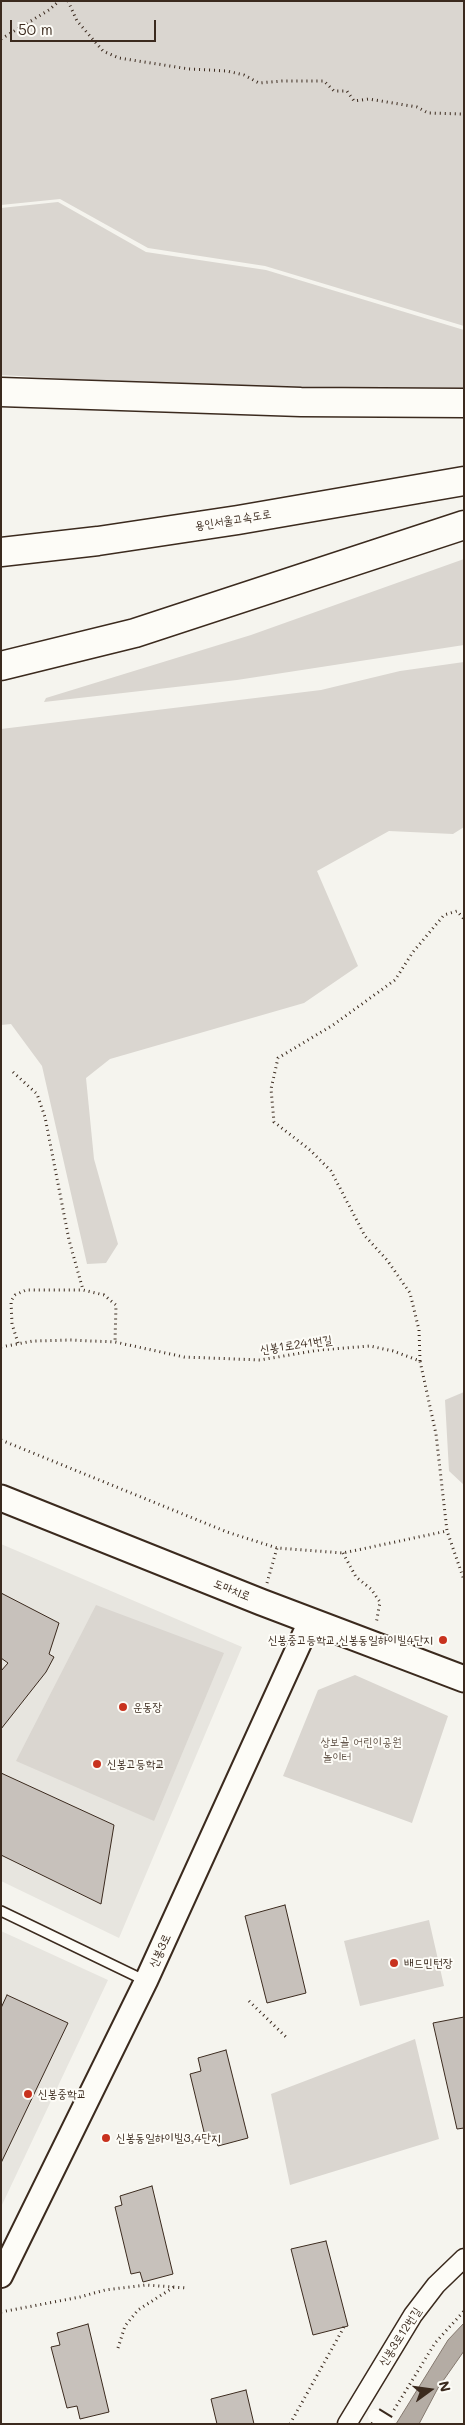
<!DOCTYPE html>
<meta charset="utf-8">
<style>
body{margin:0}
#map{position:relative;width:465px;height:2425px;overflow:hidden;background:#f5f4ee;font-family:Mali,sans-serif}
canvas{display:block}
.frame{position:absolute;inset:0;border:2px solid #3b2a1e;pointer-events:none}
.north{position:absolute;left:405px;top:2365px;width:50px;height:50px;-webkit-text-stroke:4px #fdfcf7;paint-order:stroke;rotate:76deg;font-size:14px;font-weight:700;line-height:20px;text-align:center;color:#3b2a1e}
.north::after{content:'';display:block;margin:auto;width:18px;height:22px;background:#3b2a1e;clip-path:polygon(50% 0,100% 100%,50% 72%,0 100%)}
.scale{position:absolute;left:10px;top:20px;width:146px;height:22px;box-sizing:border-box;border:2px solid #3b2a1e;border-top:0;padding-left:6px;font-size:15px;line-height:18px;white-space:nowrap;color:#3b2a1e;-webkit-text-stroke:4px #fdfcf7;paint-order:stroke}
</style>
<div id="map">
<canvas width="465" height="2425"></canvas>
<div class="frame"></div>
<div class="north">N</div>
<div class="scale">50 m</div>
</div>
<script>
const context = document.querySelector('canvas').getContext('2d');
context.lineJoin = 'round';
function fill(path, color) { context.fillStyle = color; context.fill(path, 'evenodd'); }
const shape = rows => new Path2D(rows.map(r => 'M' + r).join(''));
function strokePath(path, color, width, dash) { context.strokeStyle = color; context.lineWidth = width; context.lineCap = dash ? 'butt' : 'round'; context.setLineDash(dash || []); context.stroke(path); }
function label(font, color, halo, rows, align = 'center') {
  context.font = font + ' Mali,"Poor Story",sans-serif'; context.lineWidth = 4; context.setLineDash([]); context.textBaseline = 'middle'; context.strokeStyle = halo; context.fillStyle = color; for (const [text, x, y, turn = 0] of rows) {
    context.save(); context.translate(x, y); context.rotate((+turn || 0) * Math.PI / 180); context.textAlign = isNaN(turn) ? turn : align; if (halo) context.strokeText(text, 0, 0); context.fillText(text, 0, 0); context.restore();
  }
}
fill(shape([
 [1,1544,242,1647,119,1938,1,1881],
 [1,1931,108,1980,1,2207]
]), '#e7e5df');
fill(shape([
 [1,1,464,1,464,326,265,266,148,248,60,199,1,205],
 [58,202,146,252,266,270,464,330,464,395,178,385,1,375,1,208],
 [464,559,464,645,237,680,44,702,46,698,251,635],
 [464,662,464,827,453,834,389,831,317,871,358,966,304,1003,110,1059,86,1078,94,1159,118,1244,106,1263,87,1264,42,1066,11,1024,1,1025,1,729,321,690,400,671],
 [464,1392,464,1485,449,1471,445,1400],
 [96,1605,224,1653,154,1821,16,1761],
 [355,1675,448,1716,412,1823,283,1776,318,1690],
 [429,1920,444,1986,360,2006,344,1941],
 [415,2039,439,2139,290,2185,271,2094]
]), '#dad6d0');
const water = shape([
 [464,2323,464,2351,438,2388,419,2424,396,2424,448,2340,464,2323]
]);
fill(water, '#b4aca4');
strokePath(water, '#84786e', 1);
const building = shape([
 [1,1593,59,1623,49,1654,54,1657,46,1672,1,1729,1,1671,8,1663,1,1658,1,1593],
 [1,1773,114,1825,101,1904,1,1855,1,1773],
 [285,1905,306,1993,267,2003,245,1916,285,1905],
 [7,1995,68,2023,1,2163,1,2008,7,1995],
 [464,2017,464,2128,457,2129,433,2023,464,2017],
 [226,2050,248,2138,218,2146,214,2134,205,2136,190,2074,201,2071,198,2058,226,2050],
 [152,2186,173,2274,143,2282,140,2272,131,2274,115,2207,122,2205,120,2196,152,2186],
 [326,2241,348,2326,313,2335,291,2249,326,2241],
 [88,2324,109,2412,80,2419,77,2406,67,2408,51,2347,60,2345,57,2333,88,2324],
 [246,2390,254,2424,217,2424,211,2399,246,2390]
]);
fill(building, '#c7c1bb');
strokePath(building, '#3b2a1e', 1);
const service = shape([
 [1,1911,146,1981]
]);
const minor = shape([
 [347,2424,413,2315,436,2285,464,2258]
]);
const tertiary = shape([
 [1,2276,146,1981,310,1621]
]);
const secondary = shape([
 [1,1498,261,1602,464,1679]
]);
const motorway = shape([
 [1,392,301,402,464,403],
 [1,552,98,541,238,520,464,481],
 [1,666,135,633,464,525]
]);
strokePath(service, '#3b2a1e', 12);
strokePath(minor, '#3b2a1e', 21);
strokePath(tertiary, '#3b2a1e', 26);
strokePath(secondary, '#3b2a1e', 29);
strokePath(motorway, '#3b2a1e', 31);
strokePath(shape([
 [68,1,77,21,103,51,119,58,189,69,227,71,244,75,259,83,282,81,324,81,334,91,347,91,354,101,369,99,417,107,428,113,464,114],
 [1,39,49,10,59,1],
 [13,1072,37,1094,45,1117,69,1240,83,1290],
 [18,1343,12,1324,11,1301,15,1295,26,1290,83,1290,104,1295,116,1305,115,1342],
 [1,1347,33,1341,71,1340,115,1342,184,1357,260,1360,319,1350,370,1346,393,1351,420,1361,436,1434,447,1531,464,1580],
 [420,1361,419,1330,410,1293,387,1260,365,1236,331,1171,310,1150,274,1122,271,1089,278,1058,333,1025,395,980,413,952,444,915,457,911,464,919],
 [1,1440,227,1532,277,1548,343,1553,447,1531],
 [343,1553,356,1577,371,1589,380,1602,376,1624],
 [267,1583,277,1548],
 [249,2001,286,2037],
 [1,2312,80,2297,105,2290,146,2285,186,2288],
 [118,2348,125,2326,138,2310,174,2287],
 [394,2410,435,2343,464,2311],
 [290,2424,344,2327]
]), '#3b2a1e', 3, [1, 4]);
strokePath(service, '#fdfcf7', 9);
strokePath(minor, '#fdfcf7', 18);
strokePath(tertiary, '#fdfcf7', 22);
strokePath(secondary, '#fdfcf7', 25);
strokePath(motorway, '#fdfcf7', 28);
const pedestrianBridge = shape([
 [375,2416,388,2424]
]);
strokePath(pedestrianBridge, '#3b2a1e', 18, []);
strokePath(pedestrianBridge, '#fdfcf7', 14);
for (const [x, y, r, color] of [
 [443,1640,5,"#c8321e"],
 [123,1707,5,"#c8321e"],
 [97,1764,5,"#c8321e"],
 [394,1963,5,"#c8321e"],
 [28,2094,5,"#c8321e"],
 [106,2138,5,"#c8321e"]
]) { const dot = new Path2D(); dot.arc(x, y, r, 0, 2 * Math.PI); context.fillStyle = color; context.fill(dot); strokePath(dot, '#fdfcf7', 2); }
label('12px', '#3b2a1e', '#fdfcf7', [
 ["용인서울고속도로",233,520,-9],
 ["신봉1로241번길",296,1345,-8],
 ["도마치로",232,1590,22],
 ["신봉3로",160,1951,-65],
 ["신봉3로12번길",400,2337,-57]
]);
label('12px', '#3b2a1e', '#fdfcf7', [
 ["신봉중고등학교.신봉동일하이빌4단지",433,1640,"right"],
 ["운동장",133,1707],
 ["신봉고등학교",107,1764],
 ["배드민턴장",404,1963],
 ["신봉중학교",38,2094],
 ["신봉동일하이빌3,4단지",116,2138]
], 'left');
label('12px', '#63554a', '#fdfcf7', [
 ["상보골 어린이공원",361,1742],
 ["놀이터",337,1757]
]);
</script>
